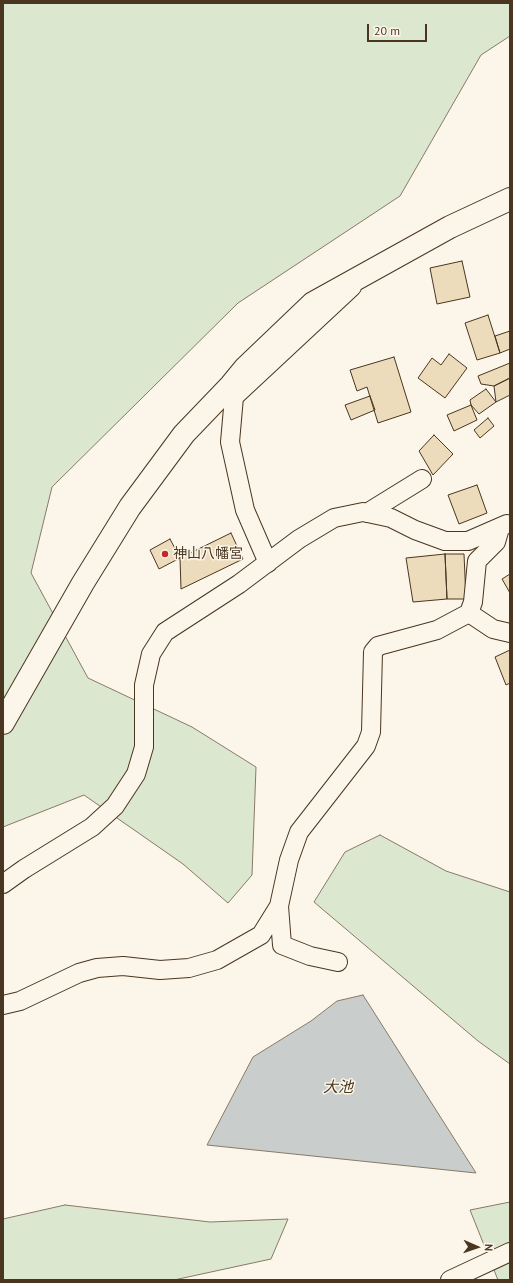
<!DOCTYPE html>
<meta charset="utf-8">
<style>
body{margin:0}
#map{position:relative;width:513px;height:1283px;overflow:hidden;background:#fbf6e9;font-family:"PT Sans",sans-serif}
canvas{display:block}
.frame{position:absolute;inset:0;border:4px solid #4a3520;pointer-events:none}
.north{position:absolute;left:457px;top:1227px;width:40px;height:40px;-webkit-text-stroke:3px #fbf6e9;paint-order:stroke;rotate:92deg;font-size:11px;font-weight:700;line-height:16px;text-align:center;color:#4a3520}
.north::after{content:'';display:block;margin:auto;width:14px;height:18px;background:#4a3520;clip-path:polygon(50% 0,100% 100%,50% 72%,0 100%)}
.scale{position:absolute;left:367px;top:24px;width:60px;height:18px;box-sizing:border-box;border:2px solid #4a3520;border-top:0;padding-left:5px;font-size:12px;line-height:14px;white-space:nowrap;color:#4a3520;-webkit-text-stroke:3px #fbf6e9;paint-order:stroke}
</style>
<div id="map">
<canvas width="513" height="1283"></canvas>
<div class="frame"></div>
<div class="north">N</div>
<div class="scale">20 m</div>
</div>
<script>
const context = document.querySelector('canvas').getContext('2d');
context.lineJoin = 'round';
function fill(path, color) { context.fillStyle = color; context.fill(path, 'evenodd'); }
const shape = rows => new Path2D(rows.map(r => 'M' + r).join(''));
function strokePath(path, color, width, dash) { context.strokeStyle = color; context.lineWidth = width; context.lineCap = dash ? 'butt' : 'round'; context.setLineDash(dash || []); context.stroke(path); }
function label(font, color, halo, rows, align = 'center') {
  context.font = font + ' "PT Sans","Noto Sans JP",sans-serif'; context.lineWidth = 3; context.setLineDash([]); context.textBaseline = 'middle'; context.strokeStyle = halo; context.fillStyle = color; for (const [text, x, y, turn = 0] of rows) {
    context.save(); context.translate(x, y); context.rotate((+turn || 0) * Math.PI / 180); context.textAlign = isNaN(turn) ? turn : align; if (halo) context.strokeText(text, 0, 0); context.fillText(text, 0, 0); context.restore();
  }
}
const green = shape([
 [3,3,510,3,510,36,481,55,400,196,238,303,52,487,31,573,88,678,192,727,256,767,252,875,228,903,183,864,84,795,3,827,3,3],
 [380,835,446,871,510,892,510,1064,478,1041,314,902,345,852,380,835],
 [510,1202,510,1280,498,1280,470,1210,510,1202],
 [65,1205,210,1222,288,1219,271,1259,174,1280,3,1280,3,1219,65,1205]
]);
fill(green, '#dce7d0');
strokePath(green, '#887966', 1);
const water = shape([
 [363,995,476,1173,207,1145,253,1057,311,1021,337,1001,363,995]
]);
fill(water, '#c9cecd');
strokePath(water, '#887966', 1);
const building = shape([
 [462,261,470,297,437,304,430,268,462,261],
 [488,315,500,353,477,360,465,323,488,315],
 [510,331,510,349,500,353,495,336,510,331],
 [449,354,467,368,445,398,418,378,432,358,441,365,449,354],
 [394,357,411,412,378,423,367,387,357,391,350,370,394,357],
 [510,363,510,378,494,386,481,384,478,376,510,363],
 [510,378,510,395,496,402,494,386,510,378],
 [486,389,496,402,479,414,471,405,470,400,486,389],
 [370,396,375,410,351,420,345,405,370,396],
 [471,405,477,420,454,431,447,415,471,405],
 [488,418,494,426,480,438,474,430,488,418],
 [434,435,453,454,433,475,419,451,434,435],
 [477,485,487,513,459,524,448,495,477,485],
 [231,533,243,559,181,589,180,558,231,533],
 [170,539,180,558,159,569,150,550,170,539],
 [445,554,447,599,413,602,406,558,445,554],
 [445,554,464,554,466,599,447,599,445,554],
 [510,574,510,593,502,579,510,574],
 [510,650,510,683,506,685,495,657,510,650]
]);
fill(building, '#ecdcbc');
strokePath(building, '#4a3520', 1);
const street = shape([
 [367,513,422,479],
 [268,563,245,510,230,442,234,397,352,287],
 [469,613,493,629,510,633],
 [3,884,24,869,92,827,115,806,136,774,144,747,144,685,151,654,165,632,239,584,299,539,334,518,363,512,391,518,415,530,445,541,468,541,507,524],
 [279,906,282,945,310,956,338,962],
 [3,1005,20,1001,79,973,97,968,123,966,160,970,189,968,217,960,261,935,279,906,289,860,299,832,366,746,371,732,373,652,378,646,437,630,469,613,473,602,477,561,496,542,500,528],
 [450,1280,510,1252]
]);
const secondary = shape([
 [3,723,83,583,130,507,184,434,231,385,245,368,313,303,450,227,510,199]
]);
strokePath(street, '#4a3520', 20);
strokePath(secondary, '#4a3520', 24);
strokePath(street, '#fbf6e9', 18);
strokePath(secondary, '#fbf6e9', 22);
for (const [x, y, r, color] of [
 [165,554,4,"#c62828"]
]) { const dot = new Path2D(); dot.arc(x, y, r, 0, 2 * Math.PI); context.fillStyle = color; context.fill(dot); strokePath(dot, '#fbf6e9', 1.5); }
label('14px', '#4a3520', '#fbf6e9', [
 ["神山八幡宮",173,554]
], 'left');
label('italic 15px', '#4a3520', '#fbf6e9', [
 ["大池",338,1088]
]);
</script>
